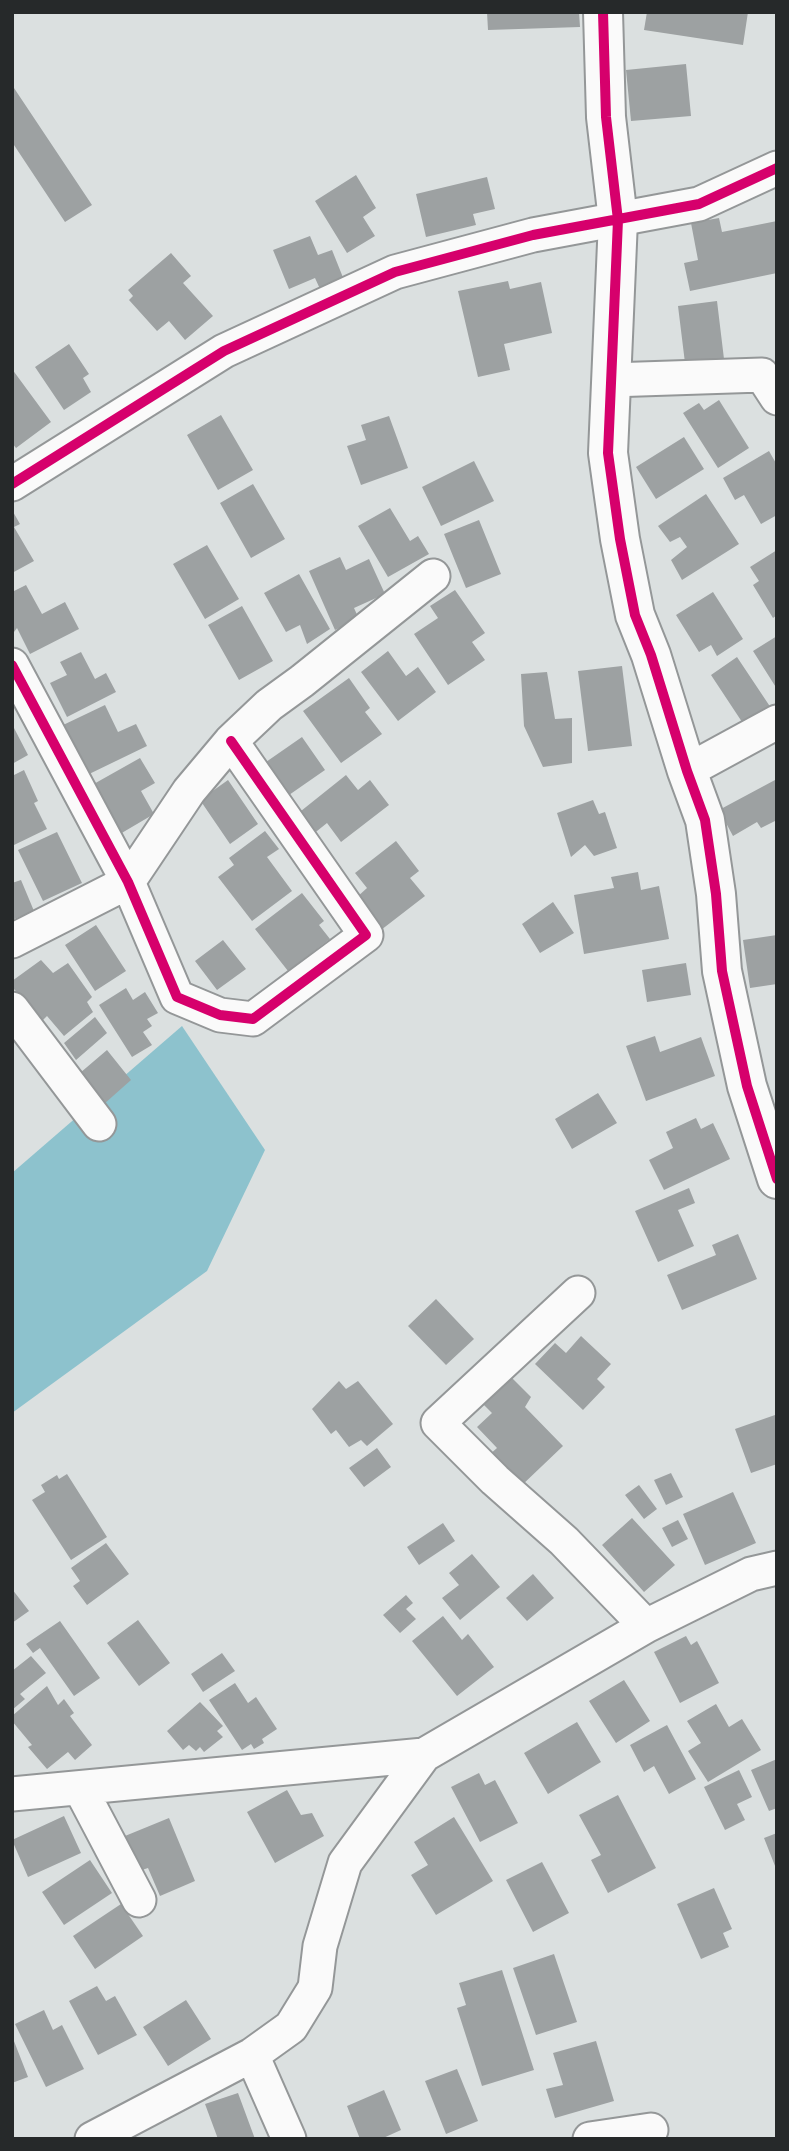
<!DOCTYPE html>
<style>
body{margin:0}
#map{position:relative;width:789px;height:2151px;overflow:hidden;background:#dbe0e0;font-family:Overpass,sans-serif}
canvas{display:block}
.frame{position:absolute;inset:0;border:14px solid #26292a;pointer-events:none}
</style>
<div id="map">
<canvas width="789" height="2151"></canvas>
<div class="frame"></div>
</div>
<script>
const context = document.querySelector('canvas').getContext('2d');
context.lineJoin = 'round';
function fill(path, color) { context.fillStyle = color; context.fill(path, 'evenodd'); }
const shape = rows => new Path2D(rows.map(r => 'M' + r).join(''));
function strokePath(path, color, width, dash) { context.strokeStyle = color; context.lineWidth = width; context.lineCap = dash ? 'butt' : 'round'; context.setLineDash(dash || []); context.stroke(path); }
fill(shape([
 [182,1026,265,1150,207,1271,12,1413,12,1173]
]), '#8dc2cd');
fill(shape([
 [487,12,579,12,580,27,488,30],
 [647,12,748,12,743,45,644,30],
 [686,64,691,116,631,121,626,70],
 [12,85,92,205,65,222,12,142],
 [356,175,376,208,363,217,375,236,347,253,315,201],
 [487,177,495,209,473,214,476,225,426,237,416,194],
 [719,218,722,232,777,221,777,273,690,291,684,263,698,260,691,223],
 [310,236,318,255,332,250,344,280,320,289,315,278,289,289,273,250],
 [171,253,191,276,183,283,213,316,185,340,169,321,157,331,129,300,133,296,128,290],
 [508,281,510,289,541,282,552,333,504,344,510,370,478,377,458,291],
 [717,301,724,359,685,363,678,306],
 [69,344,89,374,83,378,91,392,64,410,35,367],
 [12,369,51,422,16,448,12,443],
 [719,400,749,448,718,468,683,413,699,403,704,410],
 [221,415,253,470,218,490,187,435],
 [389,416,408,468,361,485,347,446,366,440,361,425],
 [684,437,704,469,656,499,636,467],
 [769,451,777,465,777,515,761,524,744,495,735,500,723,478],
 [474,461,494,501,441,526,422,487],
 [253,484,285,539,251,558,220,503],
 [706,494,739,544,682,580,671,560,687,547,680,537,670,542,658,526],
 [390,508,410,541,418,536,429,554,388,577,358,526],
 [12,510,20,524,14,527,34,561,12,573],
 [479,520,501,574,466,588,444,534],
 [207,545,239,599,205,619,173,564],
 [777,550,777,615,773,618,753,585,759,581,750,567],
 [340,557,346,570,369,559,385,594,354,608,359,619,335,630,309,571],
 [299,574,330,629,307,644,300,625,286,632,264,593],
 [26,585,42,614,65,602,79,629,30,654,17,628,14,632,12,628,12,592],
 [455,590,485,633,472,642,485,660,448,685,414,634,438,618,430,606],
 [713,592,743,639,717,656,711,645,699,652,676,615],
 [242,606,273,661,239,680,208,625],
 [777,636,777,689,753,651],
 [388,651,406,676,418,667,436,692,398,721,361,672],
 [81,652,95,679,106,673,116,692,67,717,50,683,67,675,60,662],
 [737,657,773,711,746,728,711,675],
 [622,666,632,746,588,751,578,671],
 [547,672,555,719,572,718,572,763,543,767,524,726,521,674],
 [349,678,370,708,365,712,382,734,341,763,303,711],
 [105,705,118,732,136,724,147,746,85,776,61,726],
 [14,728,28,755,12,764,12,729],
 [302,737,325,770,289,795,266,762],
 [140,758,155,783,141,791,154,814,120,834,92,785],
 [24,770,38,801,34,803,47,829,14,845,12,842,12,776],
 [346,775,358,790,370,780,389,805,341,842,327,823,312,835,296,815],
 [228,780,258,824,230,844,200,800],
 [775,780,777,783,777,820,761,828,757,822,733,836,719,810],
 [593,800,599,814,605,812,617,848,594,856,585,845,571,857,557,813],
 [265,831,279,849,267,857,292,891,252,921,218,877,234,865,229,858],
 [57,832,82,883,43,901,18,850],
 [396,841,419,871,410,878,425,896,381,930,356,898,367,888,355,873],
 [638,872,641,890,659,886,669,939,584,954,574,895,614,888,611,877],
 [21,880,34,911,12,920,12,883],
 [302,893,324,921,319,925,330,939,288,971,255,929],
 [553,902,574,933,540,953,522,924],
 [96,925,126,971,95,991,65,945],
 [777,935,777,984,750,988,743,940],
 [223,940,246,969,217,990,195,961],
 [41,960,53,973,68,963,92,997,87,1002,93,1012,64,1036,47,1016,43,1020,12,987,12,981],
 [686,963,691,995,647,1002,642,970],
 [126,988,133,1000,145,992,158,1013,147,1019,152,1026,143,1032,152,1045,132,1057,99,1005],
 [95,1017,107,1033,76,1060,64,1043],
 [655,1036,660,1052,701,1037,715,1076,646,1101,626,1046],
 [107,1050,131,1080,104,1104,80,1073],
 [598,1093,617,1123,572,1149,555,1119],
 [696,1118,701,1129,713,1123,730,1159,664,1190,649,1160,673,1148,666,1132],
 [689,1188,695,1203,678,1210,694,1246,658,1262,635,1211],
 [738,1234,757,1279,682,1310,667,1275,716,1255,712,1245],
 [436,1299,474,1339,446,1365,408,1326],
 [581,1336,611,1364,597,1379,605,1387,583,1410,535,1364,555,1343,566,1353],
 [511,1377,531,1397,525,1407,563,1446,520,1487,489,1455,497,1448,477,1427,492,1413,483,1404],
 [339,1381,346,1389,358,1381,393,1424,367,1446,361,1440,349,1447,336,1430,331,1434,312,1409],
 [775,1415,777,1421,777,1464,751,1473,735,1429],
 [377,1448,391,1467,364,1487,349,1468],
 [671,1473,683,1497,666,1505,654,1480],
 [67,1474,107,1537,71,1560,32,1500,45,1492,41,1485,57,1475,59,1479],
 [639,1485,657,1509,644,1519,625,1495],
 [733,1492,756,1543,705,1565,683,1514],
 [632,1518,675,1565,644,1592,602,1545],
 [678,1520,688,1539,672,1547,662,1528],
 [443,1523,455,1541,419,1565,407,1547],
 [106,1543,129,1574,87,1605,73,1586,80,1581,71,1568],
 [472,1554,500,1587,460,1620,442,1598,459,1585,449,1573],
 [533,1574,554,1598,527,1621,506,1598],
 [12,1589,29,1611,12,1623],
 [406,1595,413,1603,406,1609,416,1619,400,1633,383,1615],
 [443,1616,462,1640,468,1634,494,1667,457,1696,412,1641],
 [138,1620,170,1663,139,1686,107,1643],
 [60,1621,100,1678,74,1696,40,1648,33,1653,26,1644],
 [686,1636,691,1645,697,1641,719,1683,680,1703,654,1652],
 [222,1653,235,1671,203,1692,191,1674],
 [31,1656,46,1673,20,1694,25,1699,12,1710,12,1671],
 [624,1680,650,1721,616,1743,589,1701],
 [235,1683,248,1703,256,1697,277,1729,262,1739,264,1743,254,1749,251,1744,242,1750,209,1700],
 [47,1686,58,1705,64,1699,74,1713,70,1716,92,1745,75,1760,68,1752,47,1769,28,1747,32,1745,12,1721,12,1716],
 [200,1702,223,1726,217,1731,223,1737,204,1752,200,1747,196,1751,189,1745,183,1750,167,1731],
 [716,1704,729,1727,742,1719,761,1750,708,1782,688,1751,701,1743,687,1721],
 [577,1722,601,1762,548,1794,524,1753],
 [667,1725,696,1779,669,1794,654,1766,644,1772,630,1745],
 [777,1759,777,1808,769,1811,751,1770],
 [739,1770,752,1797,737,1804,745,1820,725,1830,704,1787],
 [479,1773,485,1785,495,1780,518,1823,480,1842,451,1787],
 [287,1790,301,1815,312,1813,324,1836,275,1863,247,1812],
 [618,1795,656,1868,608,1893,591,1860,601,1855,579,1815],
 [64,1816,81,1853,28,1877,12,1840],
 [454,1817,493,1881,436,1915,411,1875,428,1865,414,1842],
 [169,1818,195,1881,160,1896,148,1868,139,1871,125,1836],
 [777,1833,777,1871,764,1838],
 [90,1860,112,1893,64,1925,42,1892],
 [542,1862,569,1913,533,1932,506,1880],
 [714,1888,732,1929,723,1933,729,1947,701,1959,677,1904],
 [121,1904,143,1936,95,1969,73,1936],
 [554,1954,577,2022,536,2035,513,1968],
 [502,1970,534,2070,482,2086,457,2008,466,2005,459,1983],
 [97,1986,106,2001,115,1996,137,2035,98,2055,69,2001],
 [186,2000,211,2039,168,2066,143,2027],
 [44,2010,53,2030,62,2025,84,2069,46,2087,15,2024],
 [12,2036,28,2077,12,2083],
 [596,2041,614,2101,555,2118,546,2089,563,2085,553,2053],
 [457,2069,478,2121,446,2134,425,2081],
 [384,2090,401,2130,381,2139,360,2139,347,2106],
 [238,2093,255,2139,218,2139,205,2104]
]), '#9da1a2');
const street = shape([
 [610,380,762,375,777,398],
 [12,484,224,351,395,272,533,235,699,204,777,168],
 [12,665,128,882,177,997,220,1015,253,1019,366,935,231,741],
 [687,771,777,722],
 [12,941,128,882,189,791,231,741,269,705,302,681,433,576],
 [12,1009,99,1124],
 [578,1293,438,1423,495,1480,564,1541,646,1626],
 [80,1788,139,1900],
 [12,1794,424,1755,646,1626,751,1574,777,1568],
 [252,2055,289,2139],
 [92,2139,252,2055,291,2027,315,1988,320,1946,345,1863,424,1755],
 [590,2139,651,2130]
]);
const secondary = shape([
 [603,12,606,117,618,220,608,453,620,539,635,615,651,655,687,771,705,820,716,894,722,971,747,1086,777,1179]
]);
strokePath(street, '#949798', 37);
strokePath(secondary, '#949798', 42);
strokePath(street, '#fafafa', 33);
strokePath(secondary, '#fafafa', 38);
strokePath(shape([
 [603,12,606,117,618,220,608,453,620,539,635,615,651,655,687,771,705,820,716,894,722,971,747,1086,777,1179],
 [12,484,224,351,395,272,533,235,699,204,777,168],
 [12,665,128,882,177,997,220,1015,253,1019,366,935,231,741]
]), '#d6006c', 10);
</script>
